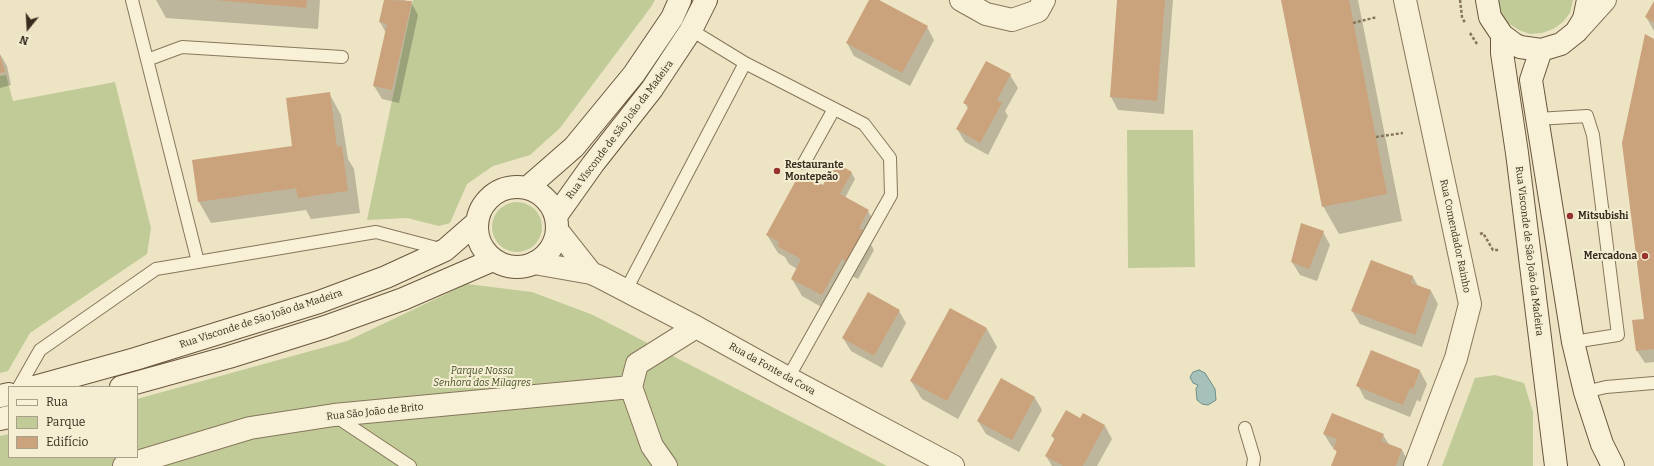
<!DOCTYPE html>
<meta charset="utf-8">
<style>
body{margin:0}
#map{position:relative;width:1654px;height:466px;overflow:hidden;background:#ede4c4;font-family:Bitter,serif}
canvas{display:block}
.legend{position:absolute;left:8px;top:386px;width:130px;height:72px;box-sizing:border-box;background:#f5eed3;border:1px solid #a9a08b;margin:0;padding:5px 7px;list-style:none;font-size:12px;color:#382c1e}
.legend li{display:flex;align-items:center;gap:8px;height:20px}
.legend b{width:20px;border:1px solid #a9a08b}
.north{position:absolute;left:8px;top:8px;width:40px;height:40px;-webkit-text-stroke:3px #f5eed3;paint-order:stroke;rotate:198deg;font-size:11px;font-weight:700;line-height:16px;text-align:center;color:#382c1e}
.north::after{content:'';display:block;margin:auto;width:14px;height:18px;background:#382c1e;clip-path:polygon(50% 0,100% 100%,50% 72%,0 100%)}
</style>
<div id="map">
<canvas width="1654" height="466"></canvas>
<ul class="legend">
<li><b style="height:5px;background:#f8f1d7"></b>Rua</li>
<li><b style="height:11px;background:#c1cb98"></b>Parque</li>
<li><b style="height:11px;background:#caa27b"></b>Edifício</li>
</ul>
<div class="north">N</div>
</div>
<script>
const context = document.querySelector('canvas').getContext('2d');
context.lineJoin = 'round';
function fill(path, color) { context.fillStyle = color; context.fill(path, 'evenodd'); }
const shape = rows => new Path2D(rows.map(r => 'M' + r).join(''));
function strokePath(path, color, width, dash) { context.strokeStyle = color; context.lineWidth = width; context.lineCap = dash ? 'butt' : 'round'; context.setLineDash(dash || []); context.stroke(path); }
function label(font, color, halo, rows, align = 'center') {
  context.font = font + ' Bitter,serif'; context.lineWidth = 4; context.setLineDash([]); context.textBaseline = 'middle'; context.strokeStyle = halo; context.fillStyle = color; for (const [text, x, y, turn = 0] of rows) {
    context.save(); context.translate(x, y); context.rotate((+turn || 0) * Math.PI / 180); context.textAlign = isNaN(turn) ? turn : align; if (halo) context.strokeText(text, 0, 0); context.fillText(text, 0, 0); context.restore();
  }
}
fill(shape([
 [413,0,655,0,651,7,560,128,530,155,493,166,467,184,450,223,439,226,407,218,367,220],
 [1496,0,1573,0,1570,13,1563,22,1553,29,1542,33,1530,34,1519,30,1508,23,1500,12],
 [6,75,13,101,115,82,151,228,147,254,30,333,8,371,0,373,0,76],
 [1127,130,1193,130,1195,267,1128,268],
 '492 227a25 25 0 1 1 50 0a25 25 0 1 1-50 0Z',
 [467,284,532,292,593,315,887,466,0,466,0,436,9,434,9,457,137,457,137,399,347,341],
 [1495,375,1524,383,1533,412,1533,466,1442,466,1475,378]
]), '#c1cb98');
const water = shape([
 [1199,370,1205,373,1215,389,1216,400,1208,405,1202,404,1197,400,1196,389,1198,385,1193,383,1190,377,1193,372,1199,370]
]);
fill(water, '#a6c0ba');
strokePath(water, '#6d8e88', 1);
fill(shape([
 [156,0,320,0,318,29,166,18],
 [385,0,404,0,411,2,418,15,399,103,382,99,374,86,386,33,380,22],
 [870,0,877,0,927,27,934,40,910,86,854,56,847,43],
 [1118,0,1173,0,1164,114,1118,110,1111,97],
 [1282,0,1358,0,1402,221,1339,234,1323,206],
 [1654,3,1654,31,1646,17],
 [1654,40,1654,362,1645,363,1637,351,1645,320],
 [0,54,7,66,11,85,0,88],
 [1010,75,1018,88,1005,111,1008,116,988,155,965,142,957,129,968,109,965,103],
 [329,93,341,115,348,159,354,169,360,213,311,219,306,210,211,223,199,202,193,161,294,147],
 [851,172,855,179,845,198,868,211,878,229,870,243,874,250,858,279,852,276,832,313,802,296,792,279,797,269,789,264,785,257,778,253,767,235,826,188],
 [1323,232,1330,245,1317,281,1300,275,1292,262],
 [1371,261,1413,277,1418,286,1431,291,1438,304,1422,347,1360,324,1352,311],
 [951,309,987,329,997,347,958,419,922,399,911,381],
 [899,311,906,323,882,368,851,351,843,338],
 [1420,371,1427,384,1420,402,1417,400,1410,417,1365,399,1358,386],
 [1035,398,1042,410,1019,452,986,434,978,421],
 [1083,414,1105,426,1112,439,1097,466,1052,466,1046,456,1055,441,1052,436,1081,419],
 [1324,434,1383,435,1390,446,1402,450,1409,463,1408,466,1332,466,1337,453,1335,448,1332,447]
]), '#0003');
fill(shape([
 [216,0,307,0,306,8],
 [384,0,412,1,392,90,373,86,387,24,379,22],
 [869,0,879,0,928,26,902,73,846,43],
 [1117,0,1165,0,1157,101,1110,97],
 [1281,0,1349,0,1387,194,1322,207],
 [1654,1,1654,23,1645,17],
 [1645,34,1654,39,1654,349,1636,351,1632,320,1644,319,1622,143],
 [0,55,5,72,0,73],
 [986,61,1011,74,997,100,1002,103,980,143,956,129,969,106,963,103],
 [330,92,337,147,342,146,348,191,298,198,296,188,198,202,192,160,292,146,286,98],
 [835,162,852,172,840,194,869,210,859,228,864,231,848,262,842,259,822,295,791,279,801,259,777,246,779,242,766,235,800,173,823,185],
 [1301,223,1324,231,1309,269,1291,262],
 [1371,260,1413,276,1411,283,1431,290,1415,335,1351,311],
 [868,292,900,310,874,356,842,338],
 [950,308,987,328,947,401,910,381],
 [1371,350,1420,370,1413,389,1410,388,1403,405,1356,386],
 [1001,378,1035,397,1012,440,977,421],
 [1066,410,1080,418,1083,413,1105,425,1083,466,1063,466,1045,456,1055,438,1051,436],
 [1332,413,1384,434,1381,441,1402,449,1396,466,1331,466,1337,451,1333,449,1337,439,1323,434]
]), '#caa27b');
const service = shape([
 [132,0,198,262],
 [147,60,182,47,342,57],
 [745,63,864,124,890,158,891,195,788,378],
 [1537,119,1587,116,1593,135,1618,335,1573,342],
 [804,163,834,109],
 [626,290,745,63,691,30],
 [19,387,40,350,156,269,376,232,444,250],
 [1585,392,1606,387,1654,383],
 [335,416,410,466],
 [1245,428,1254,458,1253,466]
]);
const minor = shape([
 [961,0,986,14,1012,20,1038,11,1044,0],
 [1405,0,1470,304,1456,358,1415,466],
 [557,230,591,273],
 [534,263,591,273,600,277,696,327,788,378,953,466],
 [124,466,250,428,334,415,631,387],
 [666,466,652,446,631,387,637,364,696,327]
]);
const tertiary = shape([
 [1577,31,1605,0]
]);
const secondary = shape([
 [1487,0,1490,17,1502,35,1514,44,1520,47,1541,50,1561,44,1576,32,1584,19,1588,0],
 [1502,35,1502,53,1517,153,1556,466],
 [1541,50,1531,80,1573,342,1585,392,1602,444,1613,466],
 '477 227a40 40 0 1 1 80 0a40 40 0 1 1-80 0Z',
 [527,188,574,147,634,74,672,18,680,0],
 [556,216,593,164,652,89,691,30,706,0],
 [34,387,135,359,319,302,386,277,445,250,476,223],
 [121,387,229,357,325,327,403,299,493,260],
 [0,396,9,394],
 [0,419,9,417]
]);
strokePath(service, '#87765b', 14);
strokePath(minor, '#87765b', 24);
strokePath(tertiary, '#87765b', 24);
strokePath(secondary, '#69573e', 24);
strokePath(shape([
 [1460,0,1462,17,1465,23],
 [1353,23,1377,17],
 [1470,33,1477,44],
 [1376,137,1403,133],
 [1480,234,1483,233,1493,250,1499,250]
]), '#87765b', 2.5, [3, 2]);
strokePath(service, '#f8f1d7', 12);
strokePath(minor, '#f8f1d7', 22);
strokePath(tertiary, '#f8f1d7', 22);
strokePath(secondary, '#f8f1d7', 22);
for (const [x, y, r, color] of [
 [777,171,4,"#95332c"],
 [1570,216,4,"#95332c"],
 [1645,256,4,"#95332c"]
]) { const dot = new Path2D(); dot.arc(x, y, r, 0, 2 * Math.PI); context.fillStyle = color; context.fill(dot); strokePath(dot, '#f5eed3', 1.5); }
label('10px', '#382c1e', '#f5eed3', [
 ["Rua Visconde de São João da Madeira",620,130,-53],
 ["Rua Comendador Rainho",1455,236,78],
 ["Rua Visconde de São João da Madeira",1529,251,83],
 ["Rua Visconde de São João da Madeira",261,319,-18],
 ["Rua da Fonte da Cova",772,369,29],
 ["Rua São João de Brito",375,412,-6]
]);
label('bold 10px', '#382c1e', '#f5eed3', [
 ["Restaurante",785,165],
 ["Montepeão",785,177],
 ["Mitsubishi",1578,216],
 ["Mercadona",1637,256,"right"]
], 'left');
label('italic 10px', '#445326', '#f5eed3', [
 ["Parque Nossa",482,371],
 ["Senhora dos Milagres",482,383]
]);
</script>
